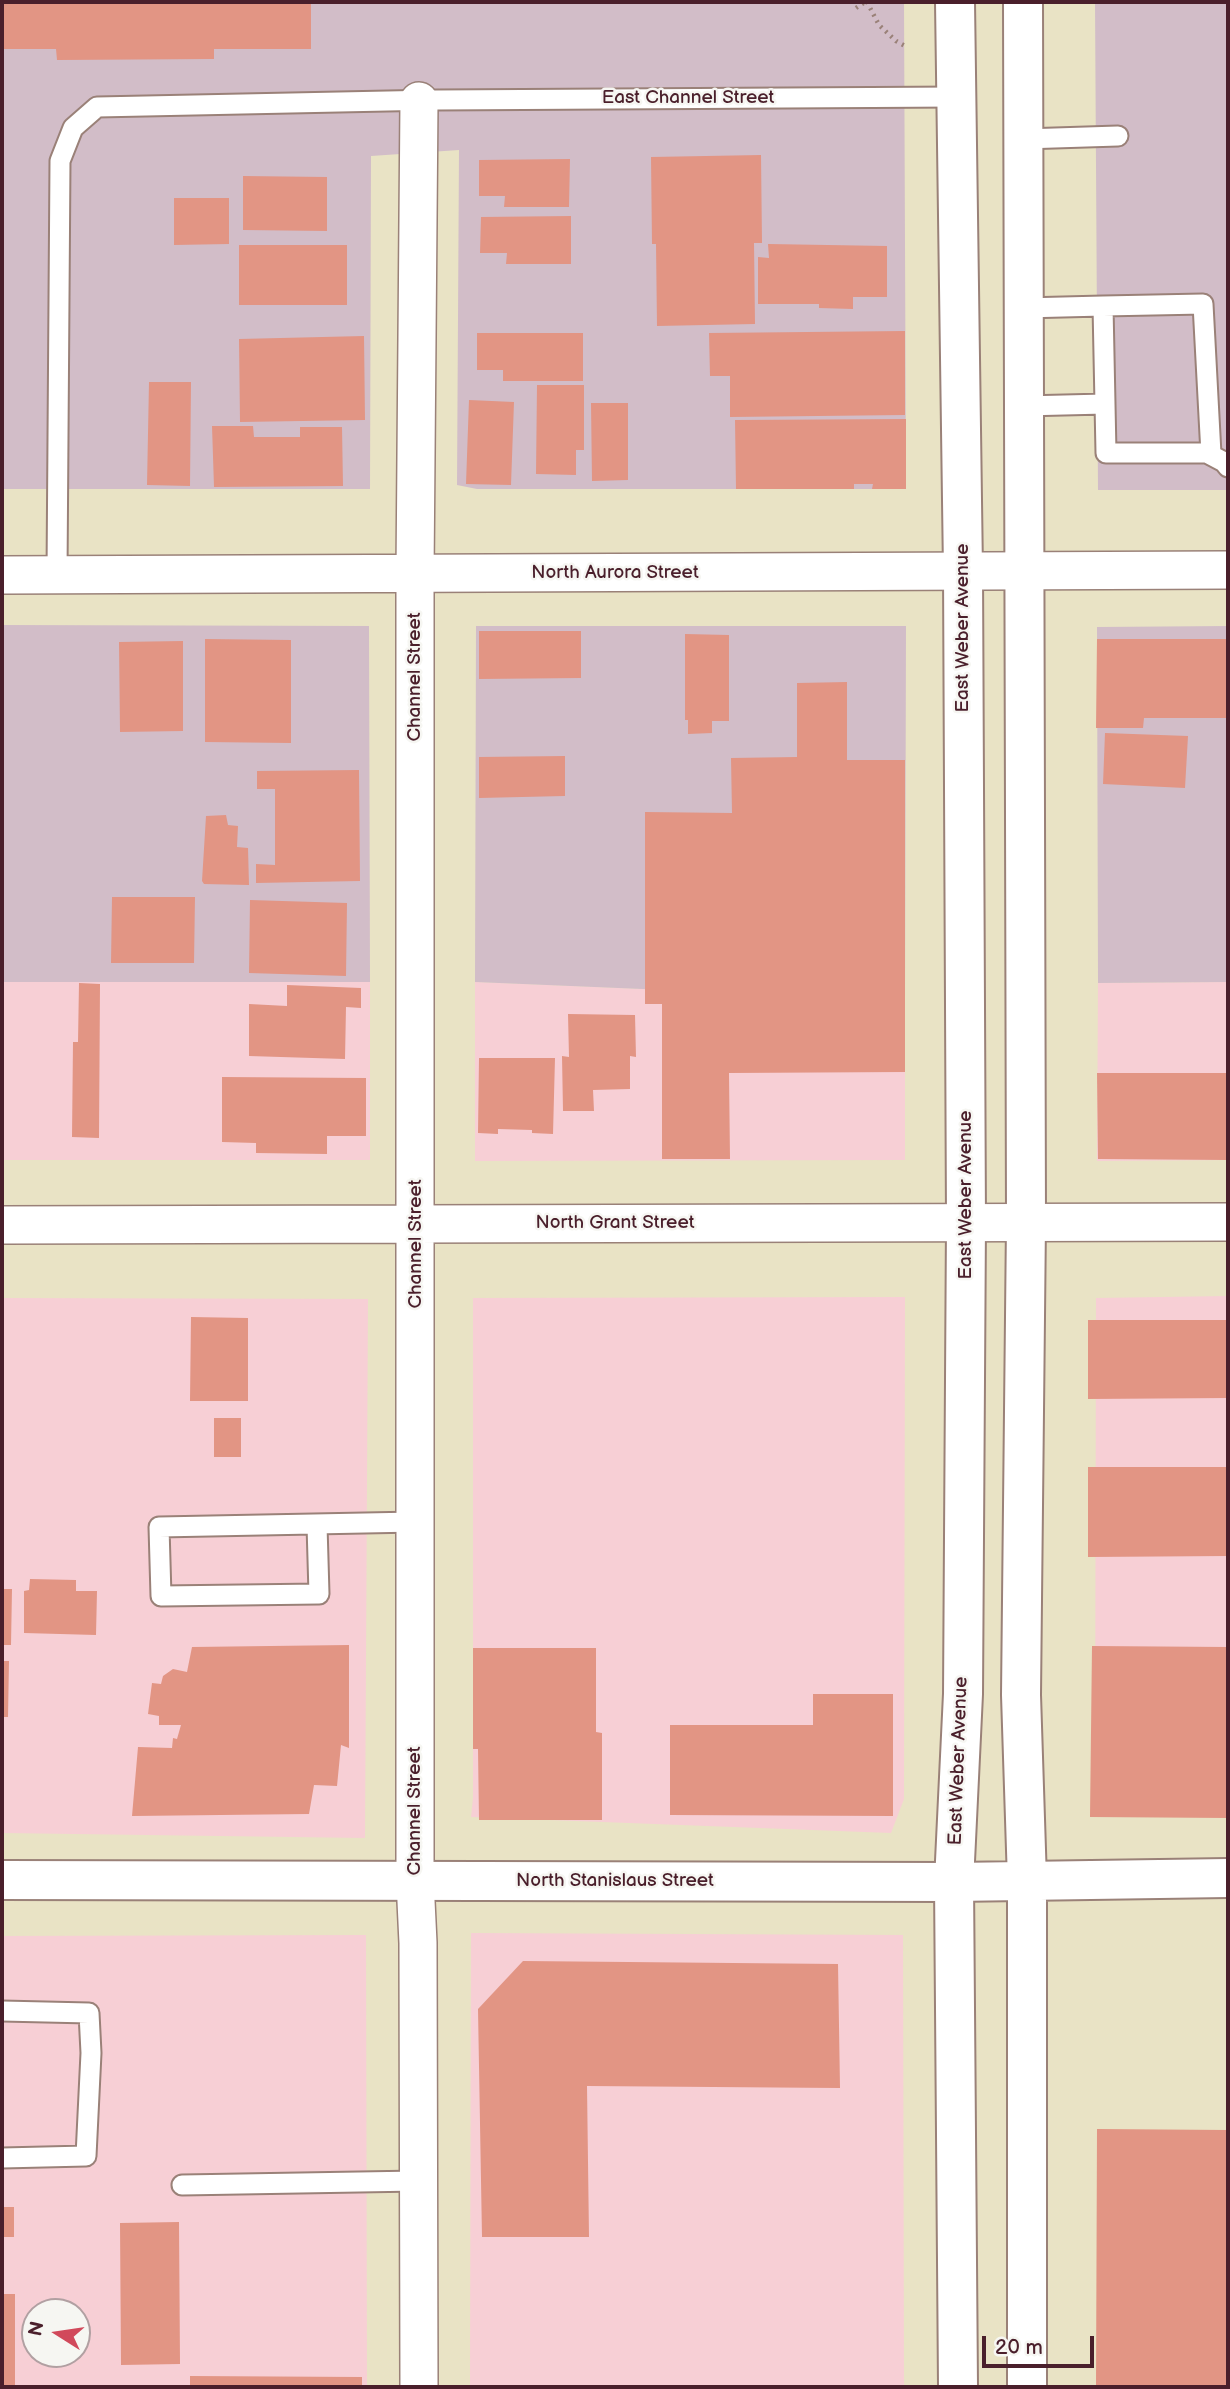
<!DOCTYPE html>
<style>
body{margin:0}
#map{position:relative;width:1230px;height:2389px;overflow:hidden;background:#e9e3c5;font-family:"Balsamiq Sans",sans-serif}
canvas{display:block}
.frame{position:absolute;inset:0;border:4px solid #4a1f2b;pointer-events:none}
.north{position:absolute;left:21px;top:2298px;width:70px;height:70px;box-sizing:border-box;background:#f6f6f2;border:2px solid #b1a0a2;border-radius:50%;rotate:282deg;font-size:19px;font-weight:700;line-height:28px;text-align:center;color:#4a1f2b}
.north::after{content:'';display:block;margin:auto;width:24px;height:32px;background:#d1495b;clip-path:polygon(50% 0,100% 100%,50% 72%,0 100%)}
.scale{position:absolute;left:982px;top:2336px;width:112px;height:32px;box-sizing:border-box;border:4px solid #4a1f2b;border-top:0;padding-left:9px;font-size:21px;line-height:24px;white-space:nowrap;color:#4a1f2b;-webkit-text-stroke:5px #f6f6f2;paint-order:stroke}
</style>
<div id="map">
<canvas width="1230" height="2389"></canvas>
<div class="frame"></div>
<div class="north">N</div>
<div class="scale">20 m</div>
</div>
<script>
const context = document.querySelector('canvas').getContext('2d');
context.lineJoin = 'round';
function fill(path, color) { context.fillStyle = color; context.fill(path, 'evenodd'); }
const shape = rows => new Path2D(rows.map(r => 'M' + r).join(''));
function strokePath(path, color, width, dash) { context.strokeStyle = color; context.lineWidth = width; context.lineCap = dash ? 'butt' : 'round'; context.setLineDash(dash || []); context.stroke(path); }
function label(font, color, halo, rows, align = 'center') {
  context.font = font + ' "Balsamiq Sans",sans-serif'; context.lineWidth = 5; context.setLineDash([]); context.textBaseline = 'middle'; context.strokeStyle = halo; context.fillStyle = color; for (const [text, x, y, turn = 0] of rows) {
    context.save(); context.translate(x, y); context.rotate((+turn || 0) * Math.PI / 180); context.textAlign = isNaN(turn) ? turn : align; if (halo) context.strokeText(text, 0, 0); context.fillText(text, 0, 0); context.restore();
  }
}
fill(shape([
 [2,982,370,982,370,1160,2,1160],
 [475,982,905,1000,905,1160,475,1161],
 [1228,982,1228,1160,1097,1161,1098,983],
 [1228,1296,1228,1799,1095,1799,1096,1298],
 [905,1297,904,1799,891,1833,471,1817,473,1798,473,1298],
 [2,1298,368,1299,365,1838,2,1833],
 [471,1933,903,1935,904,2387,470,2387],
 [366,1935,367,2387,2,2387,2,1936],
 [35,2312,77,2312,77,2354,35,2354]
]), '#f7cfd5');
fill(shape([
 [2,2,904,2,906,489,477,489,457,485,459,150,371,156,370,489,2,489],
 [1095,2,1228,2,1228,490,1098,490],
 [2,625,369,626,370,982,2,982],
 [476,626,906,626,905,1000,475,982],
 [1228,626,1228,982,1098,983,1097,627]
]), '#d2bdc8');
fill(shape([
 [2,2,311,2,311,49,214,49,214,59,57,60,56,49,2,49],
 [761,155,762,243,754,243,755,324,657,326,656,244,652,244,651,157],
 [570,159,569,207,504,207,505,196,479,196,479,160],
 [243,176,327,177,327,231,243,230],
 [174,198,229,198,229,244,174,245],
 [571,216,571,264,506,264,507,253,480,253,481,217],
 [768,244,887,246,887,297,853,297,853,309,819,308,819,304,758,304,758,257,769,258],
 [239,245,347,245,347,305,239,305],
 [905,331,905,415,730,417,730,376,710,376,709,333],
 [477,333,583,333,583,381,503,381,503,370,477,370],
 [364,336,365,420,240,422,239,339],
 [149,382,191,382,190,486,147,485],
 [537,385,584,385,584,450,576,450,576,475,536,474],
 [469,400,514,402,511,485,466,484],
 [591,403,628,403,628,480,592,481],
 [906,419,906,489,872,489,873,484,854,484,854,489,736,489,735,420],
 [212,426,253,426,254,437,300,437,300,427,342,427,343,486,214,487],
 [479,631,581,631,581,678,479,679],
 [685,634,729,635,729,721,712,721,712,733,688,734,688,720,685,720],
 [205,639,291,640,291,743,205,742],
 [1097,639,1228,639,1228,718,1144,718,1143,728,1096,728],
 [183,641,183,731,120,732,119,642],
 [847,682,847,760,905,760,905,1072,729,1073,730,1159,662,1159,662,1004,645,1004,645,812,732,813,731,758,797,757,797,683],
 [1105,733,1188,736,1185,788,1103,784],
 [565,756,565,796,479,798,479,757],
 [359,770,360,881,256,883,256,864,275,865,275,789,257,789,257,771],
 [226,815,228,825,238,826,237,847,248,848,249,885,204,884,202,881,206,816],
 [112,897,195,897,194,963,111,963],
 [250,900,347,903,346,976,249,973],
 [79,983,100,984,99,1138,72,1137,73,1042,78,1042],
 [287,985,361,988,361,1008,346,1007,345,1059,249,1056,249,1004,287,1006],
 [568,1014,635,1015,636,1057,630,1056,630,1089,593,1090,594,1111,563,1111,562,1056,569,1057],
 [479,1058,555,1058,553,1134,532,1133,532,1130,498,1129,498,1134,478,1133],
 [1097,1073,1228,1073,1228,1160,1098,1159],
 [222,1077,366,1078,366,1136,327,1136,327,1154,256,1153,256,1143,222,1142],
 [191,1317,248,1318,248,1401,190,1401],
 [1088,1320,1228,1320,1228,1398,1088,1399],
 [214,1418,241,1418,241,1457,214,1457],
 [1088,1467,1228,1467,1228,1556,1088,1557],
 [30,1579,76,1580,76,1591,97,1591,96,1635,24,1633,24,1591,29,1590],
 [2,1589,12,1589,11,1645,2,1645],
 [349,1645,349,1748,341,1745,337,1786,314,1785,309,1814,132,1816,138,1747,172,1748,173,1738,177,1739,181,1725,159,1725,159,1716,148,1714,152,1683,161,1684,163,1676,173,1669,187,1672,192,1647],
 [1092,1646,1228,1647,1228,1818,1090,1817],
 [473,1648,596,1648,596,1732,602,1733,602,1820,479,1820,478,1749,473,1749],
 [2,1661,9,1661,8,1717,2,1717],
 [813,1694,893,1694,893,1816,670,1815,670,1725,813,1725],
 [523,1961,838,1964,840,2088,587,2086,589,2237,482,2237,478,2009],
 [1097,2129,1228,2130,1228,2387,1096,2387],
 [2,2207,14,2207,14,2237,2,2237],
 [179,2222,180,2364,121,2365,120,2223],
 [2,2294,15,2294,15,2387,2,2387],
 [190,2376,362,2377,362,2387,190,2387]
]), '#e29584');
const service = shape([
 [1023,139,1118,136],
 [1103,306,1203,304,1211,454],
 [1023,308,1103,306,1105,404],
 [1023,406,1105,404,1106,453,1207,453,1224,462,1228,467],
 [57,574,60,161,73,128,97,107,436,100,958,97],
 [317,1525,319,1594,161,1596,159,1527,416,1522],
 [2,2011,89,2013,91,2053,86,2156,2,2158],
 [182,2185,418,2181]
]);
const minor = shape([
 [2,575,1228,570],
 [2,1225,1228,1222],
 [419,2387,418,1943,415,1880,415,573,419,101]
]);
const tertiary = shape([
 [955,2,963,571,966,1222,963,1694,954,1882,958,2387],
 [1023,2,1026,1222,1021,1695,1027,1881,1027,2387],
 [2,1880,954,1882,1228,1878]
]);
strokePath(service, '#9a8178', 23);
strokePath(minor, '#9a8178', 40);
strokePath(tertiary, '#9a8178', 42);
strokePath(shape([
 [867,2,879,25,896,41,907,47],
 [856,8,865,2]
]), '#9a8178', 4.5, [2, 5]);
strokePath(service, '#fff', 19);
strokePath(minor, '#fff', 37);
strokePath(tertiary, '#fff', 38);
label('19px', '#4a1f2b', '#f6f6f2', [
 ["East Channel Street",688,98],
 ["North Aurora Street",615,573],
 ["East Weber Avenue",963,628,-90],
 ["Channel Street",415,677,-90],
 ["East Weber Avenue",966,1195,-90],
 ["North Grant Street",615,1223],
 ["Channel Street",416,1244,-90],
 ["East Weber Avenue",959,1761,-88],
 ["Channel Street",415,1811,-90],
 ["North Stanislaus Street",615,1881]
]);
</script>
